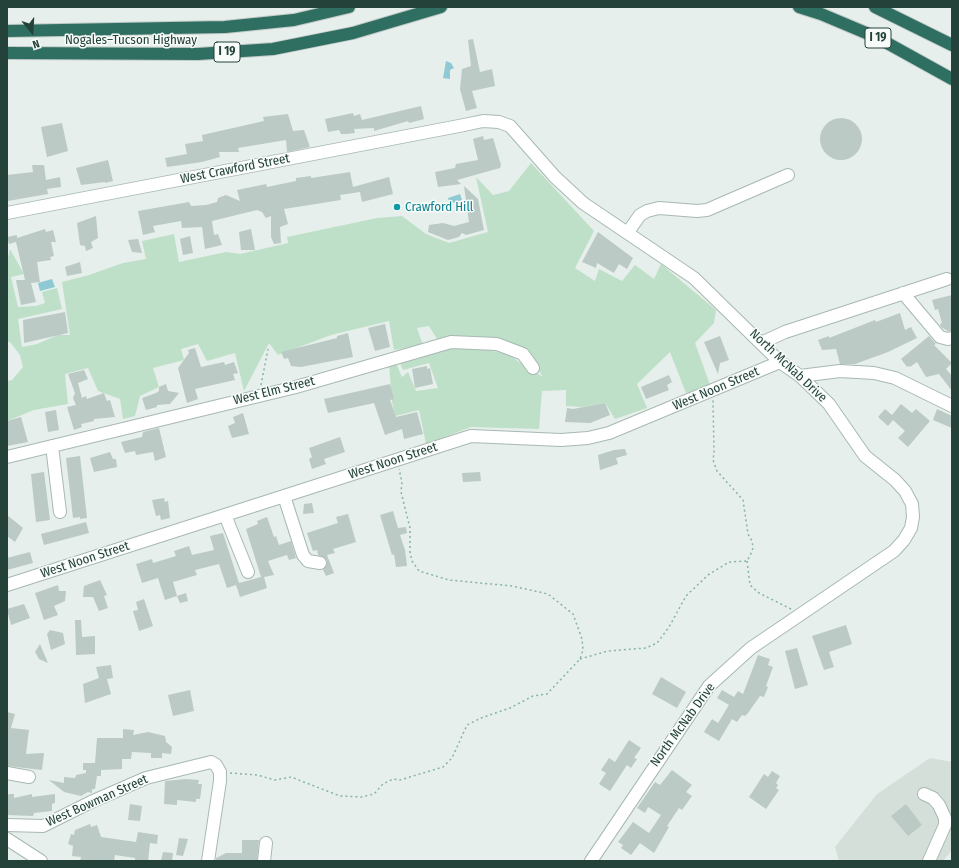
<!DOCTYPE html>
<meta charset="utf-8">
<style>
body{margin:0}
#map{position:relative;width:959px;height:868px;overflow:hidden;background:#e6efeb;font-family:"Fira Sans Condensed",sans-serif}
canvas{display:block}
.frame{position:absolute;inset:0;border:8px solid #24423a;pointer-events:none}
.north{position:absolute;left:12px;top:12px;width:40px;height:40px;-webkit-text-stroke:3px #f7fbf9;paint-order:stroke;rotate:162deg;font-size:11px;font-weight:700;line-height:16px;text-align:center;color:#24423a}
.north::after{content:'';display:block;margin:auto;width:14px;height:18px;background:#24423a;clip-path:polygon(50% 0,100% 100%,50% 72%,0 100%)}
</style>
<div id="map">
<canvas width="959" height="868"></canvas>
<div class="frame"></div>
<div class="north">N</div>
</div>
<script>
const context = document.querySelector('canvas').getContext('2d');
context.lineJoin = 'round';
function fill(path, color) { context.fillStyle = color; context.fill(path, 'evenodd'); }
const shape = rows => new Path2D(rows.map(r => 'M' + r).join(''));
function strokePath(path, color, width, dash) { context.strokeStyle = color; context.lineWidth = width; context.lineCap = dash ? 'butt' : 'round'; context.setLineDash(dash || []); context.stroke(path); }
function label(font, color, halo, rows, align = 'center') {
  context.font = font + ' "Fira Sans Condensed",sans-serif'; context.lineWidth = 3; context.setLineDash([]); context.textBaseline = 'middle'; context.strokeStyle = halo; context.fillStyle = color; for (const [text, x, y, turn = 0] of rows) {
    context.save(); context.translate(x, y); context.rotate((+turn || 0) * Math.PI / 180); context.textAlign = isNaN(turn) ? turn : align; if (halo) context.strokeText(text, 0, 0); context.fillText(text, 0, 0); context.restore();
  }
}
fill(shape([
 [930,758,952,762,952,850,943,861,839,861,835,847,877,794]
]), '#d4dfda');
fill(shape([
 [531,163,594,231,575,268,595,281,599,269,622,281,635,265,654,279,661,264,716,310,714,323,695,343,710,385,686,393,670,352,637,384,647,408,615,419,605,403,582,407,566,406,566,390,542,391,539,429,471,427,426,444,419,410,395,416,392,402,389,364,395,361,402,377,408,372,416,391,438,388,429,363,403,370,400,363,452,346,479,348,507,354,543,377,528,353,509,342,495,338,437,339,429,326,417,328,423,345,394,350,389,321,331,335,278,355,269,343,244,391,235,353,207,361,198,344,181,349,184,360,153,368,159,387,140,396,135,416,123,419,120,399,98,391,88,368,65,374,68,404,34,410,7,421,7,381,12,380,23,367,20,355,11,343,7,341,7,261,10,249,24,274,11,277,18,307,36,306,45,303,42,292,57,288,62,309,18,319,22,347,37,344,58,335,70,335,62,282,89,275,123,263,146,259,142,241,174,234,179,262,226,252,240,254,288,243,287,237,377,218,402,216,426,234,449,243,488,232,476,177,493,195,509,191]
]), '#bfe0c8');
fill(shape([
 [446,61,451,63,454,68,450,70,450,79,443,78],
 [460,194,462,200,450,204,448,198],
 [52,279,55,287,40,291,38,283]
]), '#8ec9d4');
fill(shape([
 [473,39,480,72,492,69,495,86,472,91,477,108,466,111,460,89,462,69,471,66,468,40],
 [421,106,424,119,409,123,408,121,374,131,374,128,354,129,355,133,347,134,341,134,339,130,328,132,325,119,353,113,354,116,360,114,362,120],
 [288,114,293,131,304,130,310,147,287,152,286,140,238,148,239,152,219,152,220,157,202,162,167,167,165,158,187,154,185,144,203,141,202,135,264,121,263,117],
 '820 139a21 21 0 1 1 42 0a21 21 0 1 1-42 0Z',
 [62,123,68,151,47,157,41,127],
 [483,136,484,140,493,138,501,165,500,168,457,180,461,184,438,187,435,172,455,168,456,164,478,160,473,139],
 [108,160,113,181,105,183,105,182,81,185,76,168],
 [32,165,44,165,46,180,60,177,61,187,47,189,48,194,8,201,7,175,33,172],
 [350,172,353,187,389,177,393,194,362,202,360,192,340,195,341,200,284,209,288,224,280,227,281,243,274,244,271,237,271,216,266,218,262,212,257,210,212,221,214,235,218,234,222,245,205,249,202,227,182,228,181,221,153,226,155,232,143,235,138,211,189,202,191,206,206,205,217,202,218,198,226,195,240,201,237,190,266,184,267,187,296,181,296,178,311,176,311,178],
 [464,186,478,199,484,230,466,235,462,233,459,237,448,240,428,232,429,225,443,223,454,226,469,222],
 [96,216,98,238,91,242,93,248,86,251,85,246,80,245,77,223],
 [45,229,46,232,53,230,56,242,51,242,54,256,50,257,51,260,37,262,40,282,31,283,36,302,21,305,16,280,25,280,16,242,9,244,7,237,17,235,17,238],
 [251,229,255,250,241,250,239,232],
 [598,232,633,258,627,269,619,264,614,273,597,263,596,268,582,262],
 [190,236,193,253,183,255,180,239],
 [138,239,142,253,132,252,128,240],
 [80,262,82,273,67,276,65,267],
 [952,295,952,331,948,331,941,327,940,324,942,323,938,309,935,310,932,300],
 [65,312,68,333,24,343,23,320],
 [900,313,905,330,911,327,917,338,888,352,855,364,840,364,836,349,822,350,818,340,829,336,829,338,875,320,876,322],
 [385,324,390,347,375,351,368,328],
 [348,333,353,357,301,367,291,366,288,358,284,359,281,352,337,338,337,336],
 [720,336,729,360,720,363,718,374,704,342],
 [929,336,936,344,934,345,952,363,946,369,952,376,952,391,939,374,926,377,917,362,910,367,909,366,907,367,901,359],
 [195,348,201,367,224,362,225,365,234,362,238,373,233,374,235,380,195,389,198,399,187,403,178,368,189,353,188,350],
 [427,366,427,369,430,368,433,384,415,388,412,369],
 [84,370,88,379,78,383,82,398,86,396,87,399,104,393,107,401,110,400,115,417,94,419,94,421,81,424,82,427,74,430,67,407,76,405,73,398,75,393,68,374],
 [669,375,672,382,667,385,669,390,646,399,641,387],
 [166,384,168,391,179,393,170,404,157,405,157,407,146,410,142,398,156,393,159,391,159,387],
 [390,384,394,399,390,400,396,417,417,412,423,434,404,439,402,429,385,435,374,403,328,413,324,399],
 [605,403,610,415,590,423,565,422,567,408,573,409],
 [901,404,912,413,916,409,930,421,908,447,898,438,905,431,893,420,888,426,878,417,885,409,892,415],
 [937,409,952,416,952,428,933,420],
 [56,410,59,430,48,432,45,412],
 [243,413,249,434,232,438,228,426,235,423,233,417],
 [21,417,28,442,7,446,7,421],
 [159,428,166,457,155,461,153,452,136,455,135,451,125,453,121,442,142,437,143,432],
 [340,437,345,452,324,459,326,464,312,469,309,459,312,457,309,448],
 [625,449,627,455,616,458,618,464,600,470,598,455,614,450],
 [110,452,113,459,116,459,117,467,94,472,90,458],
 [80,456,87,518,80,519,80,517,73,518,66,458],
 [44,472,50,520,36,522,31,474],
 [480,472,481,481,463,482,462,473],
 [164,498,165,502,168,501,170,518,161,520,160,515,156,516,152,500],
 [312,503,314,513,303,514,304,504],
 [393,511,398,528,406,527,407,533,400,535,405,550,407,566,396,567,394,554,392,555,380,515],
 [348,514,356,542,333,549,335,553,327,555,334,573,326,576,323,570,327,565,327,560,318,555,317,550,313,551,307,533,338,523,336,517],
 [7,515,23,528,15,542,7,536],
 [267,517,274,537,276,536,279,545,291,541,296,558,289,560,287,555,268,561,274,575,264,577,267,588,240,597,236,585,227,588,219,564,195,570,197,575,173,582,177,596,165,600,158,578,142,583,136,564,152,559,153,563,176,556,174,551,189,546,192,555,214,550,210,536,223,533,239,583,261,577,246,529,258,524,257,521],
 [86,522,89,533,44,545,41,534],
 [30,552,33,563,7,570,7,558],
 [100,580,107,595,104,596,108,608,99,611,93,597,83,597,84,586],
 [58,585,59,591,66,591,65,601,54,606,58,615,44,620,35,593],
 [186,593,188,601,180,603,177,596],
 [144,599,153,626,139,631,133,611,138,610,136,602],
 [24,604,30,618,11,625,7,609],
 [75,620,81,620,82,637,95,636,95,654,76,655],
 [846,625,852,644,829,652,834,667,824,670,812,636],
 [50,630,63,633,65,644,51,650,47,634],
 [40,644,48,663,39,659,35,652],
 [797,648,808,685,795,689,785,651],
 [758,655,770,659,768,665,773,667,766,686,768,687,764,697,760,696,748,713,745,716,742,715,737,722,732,719,719,741,704,732,712,719,718,723,729,705,717,698,722,690,734,697,738,691,743,694],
 [111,665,113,678,107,679,111,694,85,703,83,684,99,678,96,667],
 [661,677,686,692,677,708,652,694],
 [190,690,194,711,173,716,168,695],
 [7,712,15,714,11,728,29,730,26,754,44,753,42,770,7,766],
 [123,729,134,730,133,735,148,732,165,736,166,742,172,747,171,754,162,753,162,758,151,758,151,753,132,752,131,759,122,759,122,769,101,770,101,776,97,776,95,789,92,789,92,793,88,792,81,796,64,792,49,780,64,783,64,777,75,778,76,775,86,773,86,770,83,770,83,763,95,763,97,738,123,738],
 [629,740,641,748,634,758,637,759,631,768,627,765,610,791,599,784,606,773,601,770,609,758,615,762],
 [672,770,692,785,686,792,692,796,682,810,679,808,667,826,669,827,654,853,640,843,631,855,621,848,623,845,618,842,633,822,649,833,661,815,648,807,645,813,637,808,655,782,660,785],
 [772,771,780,776,776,783,778,785,776,788,779,790,766,809,749,797,764,774,768,777],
 [186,779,199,780,198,784,202,784,200,799,196,799,196,802,177,800,177,805,164,804,165,781],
 [10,794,14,794,14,798,32,794,32,797,55,794,55,803,52,804,52,811,34,813,33,816,7,815,7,795],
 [130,804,142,806,140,821,128,820],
 [906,804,922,825,908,836,891,816],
 [90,824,91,827,97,825,101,837,136,842,138,832,158,835,157,844,150,843,148,861,135,861,135,858,115,855,114,861,80,861,81,857,72,856,73,846,68,844,71,834,74,835,75,830],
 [179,838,188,839,183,856,176,855],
 [242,840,259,840,257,861,216,861,216,858,226,853,242,853],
 [163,852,173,853,172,861,161,861]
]), '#bbcac4');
const minor = shape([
 [7,213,464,125,483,121,499,122,510,126,555,177,583,203,694,278,780,362,800,376,829,404,865,456,895,480,905,491,912,504,913,517,911,528,904,540,894,551,751,648,709,686,591,861],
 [628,232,640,215,647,211,659,208,697,211,707,210,788,175],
 [903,293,940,337,948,339,952,338],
 [761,343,785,332,947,279],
 [800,376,840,371,874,373,895,378,952,406],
 [52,446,60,512],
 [7,457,296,387,451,342,497,344,523,354,533,368],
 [284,496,303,555,308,561,320,563],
 [225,515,248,572],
 [7,585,471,436,561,440,588,438,609,433,780,362],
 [7,773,29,777],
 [924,794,933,798,939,805,945,818,945,825,929,861],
 [7,825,43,826,91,802,146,778,211,762,216,765,220,772,220,781,208,861],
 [7,839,41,861],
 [264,861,266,843]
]);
const highway = shape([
 [799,7,821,14,878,38,952,79],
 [875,7,952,45],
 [7,31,225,27,294,20,349,7],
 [7,53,198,54,273,49,353,33,441,7]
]);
strokePath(minor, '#a8b8b2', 14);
strokePath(highway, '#c2cac8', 14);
strokePath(shape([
 [261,385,268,349],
 [747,561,750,585,759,593,791,609],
 [580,659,608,651,646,648,657,643,669,627,686,596,708,575,729,562,747,561,750,556,753,548,752,541,748,534,743,500,717,471,713,460,714,453,713,400],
 [230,773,257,775,275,780,291,777,340,796,361,797,374,794,383,784,393,779,400,780,443,767,452,758,467,725,481,718,510,708,533,696,547,694,580,659,583,650,582,639,573,614,548,594,512,586,449,580,419,571,412,561,410,552,410,528,401,492,402,482,399,469]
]), '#86b3a5', 1.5, [2, 3]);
strokePath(minor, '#fff', 12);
strokePath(highway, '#2f6f62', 12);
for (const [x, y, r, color] of [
 [397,207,4,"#0f9aa8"]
]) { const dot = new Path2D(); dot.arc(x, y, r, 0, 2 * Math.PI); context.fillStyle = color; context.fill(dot); strokePath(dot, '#f7fbf9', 1.5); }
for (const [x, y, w] of [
 [878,38,26],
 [227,52,26]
]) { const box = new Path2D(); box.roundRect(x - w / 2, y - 10, w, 20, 3); context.fillStyle = '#f7fbf9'; context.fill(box); strokePath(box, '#24423a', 1); }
label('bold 12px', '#24423a', null, [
 ["I 19",878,38],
 ["I 19",227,52]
]);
label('13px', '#24423a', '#f7fbf9', [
 ["Nogales–Tucson Highway",131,40],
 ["West Crawford Street",235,169,-11],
 ["North McNab Drive",788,366,43],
 ["West Noon Street",716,389,-23],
 ["West Elm Street",274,391,-14],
 ["West Noon Street",393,461,-18],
 ["West Noon Street",85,560,-18],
 ["North McNab Drive",683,725,-54],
 ["West Bowman Street",97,801,-24]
]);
label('13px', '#0d838f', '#f7fbf9', [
 ["Crawford Hill",405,207]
], 'left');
</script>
